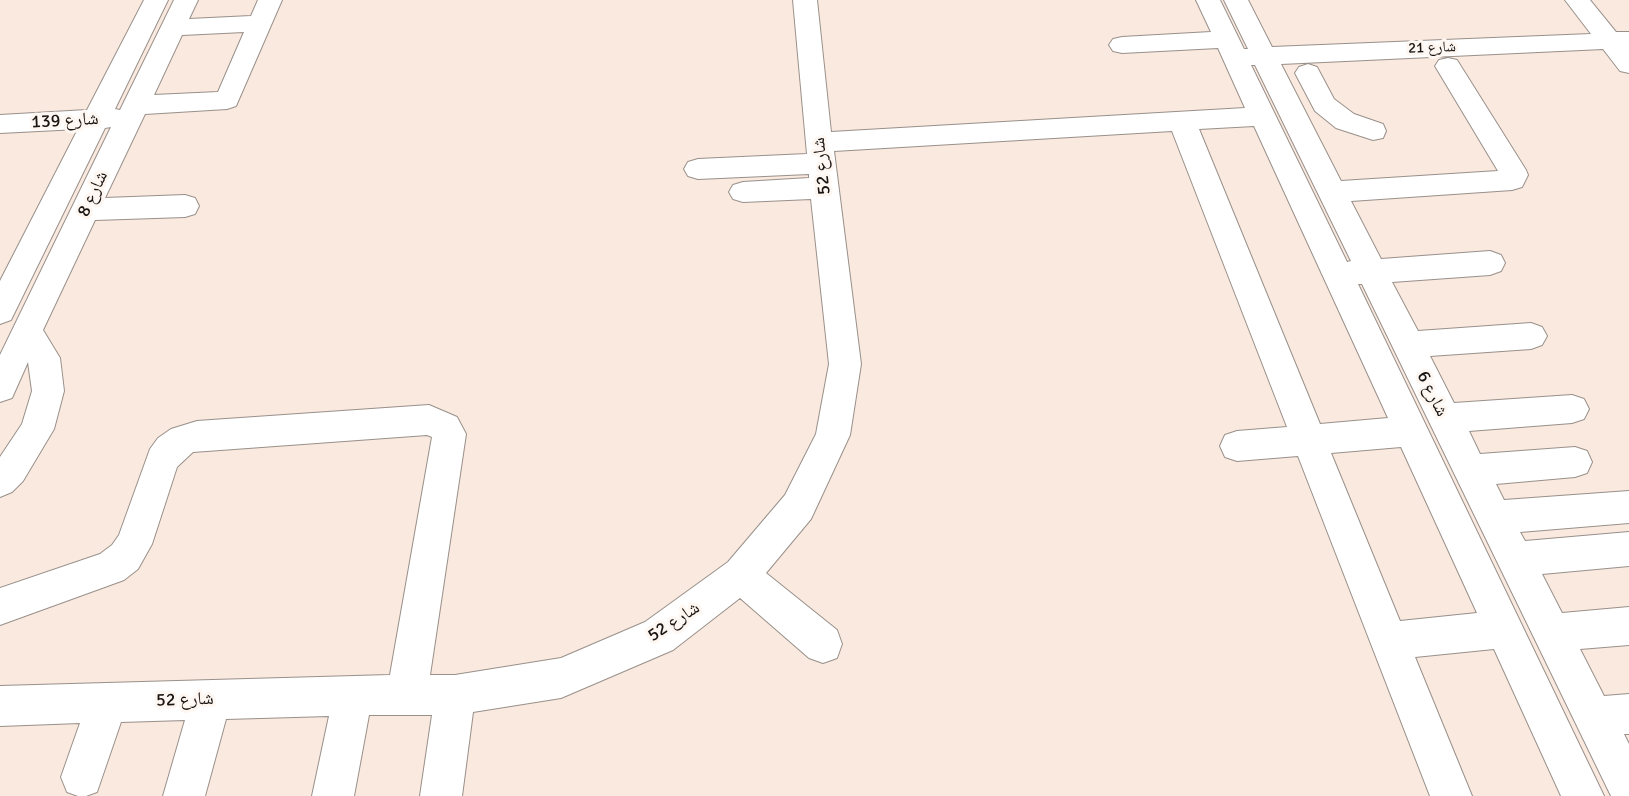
<!DOCTYPE html>
<meta charset="utf-8">
<style>
body{margin:0}
canvas{display:block;background:#fef6f1}
</style>
<canvas width="1629" height="796"></canvas>
<script>
const context = document.querySelector('canvas').getContext('2d');
context.lineJoin = 'round';
function fill(path, color) { context.fillStyle = color; context.fill(path, 'evenodd'); }
const shape = rows => new Path2D(rows.map(r => 'M' + r).join(''));
function strokePath(path, color, width, dash) { context.strokeStyle = color; context.lineWidth = width; context.lineCap = dash ? 'butt' : 'round'; context.setLineDash(dash || []); context.stroke(path); }
function label(font, color, halo, rows, align = 'center') {
  context.font = font + ' Signika,"Noto Naskh Arabic",sans-serif'; context.lineWidth = 6; context.setLineDash([]); context.textBaseline = 'middle'; context.strokeStyle = halo; context.fillStyle = color; for (const [text, x, y, turn = 0] of rows) {
    context.save(); context.translate(x, y); context.rotate((+turn || 0) * Math.PI / 180); context.textAlign = isNaN(turn) ? turn : align; if (halo) context.strokeText(text, 0, 0); context.fillText(text, 0, 0); context.restore();
  }
}
fill(shape([
 [0,0,1629,0,1629,796,0,796]
]), '#f9e9df');
const minor = shape([
 [144,0,168,0,115,109,120,110,174,0,198,0,189,19,251,16,258,0,282,0,236,106,227,109,145,114,105,198,185,195,195,198,199,206,195,214,185,217,95,220,43,330,60,358,64,391,54,429,23,481,12,492,0,497,0,457,22,424,32,391,28,362,12,398,0,402,0,355,111,127,105,128,11,320,0,324,0,281,78,129,0,133,0,115,87,110,144,0],
 [244,32,218,92,154,95,182,35,244,32],
 [793,0,817,0,831,132,1245,108,1218,48,1122,53,1113,51,1109,45,1113,39,1122,37,1211,32,1196,0,1220,0,1244,49,1248,49,1224,0,1248,0,1272,47,1591,34,1565,0,1590,0,1616,32,1629,32,1629,73,1620,71,1603,49,1281,64,1341,181,1498,171,1435,66,1439,60,1448,58,1457,60,1526,170,1528,175,1522,187,1512,190,1351,201,1381,259,1490,251,1501,255,1505,263,1501,271,1490,275,1392,282,1418,331,1531,323,1542,327,1547,336,1542,345,1531,349,1430,356,1454,403,1572,395,1584,399,1589,409,1584,419,1572,423,1469,431,1480,454,1575,447,1587,451,1592,462,1587,473,1575,477,1496,484,1504,500,1629,491,1629,523,1520,532,1525,541,1629,532,1629,566,1542,574,1562,613,1629,607,1629,645,1580,649,1604,696,1629,694,1629,734,1624,734,1629,744,1629,796,1611,796,1362,284,1358,284,1604,796,1561,796,1494,649,1415,657,1472,796,1430,796,1298,456,1237,461,1225,457,1220,446,1225,435,1237,431,1287,427,1172,131,834,151,861,364,850,435,811,519,766,573,837,630,842,644,837,658,823,663,809,658,740,598,673,650,561,698,473,712,462,796,420,796,432,715,369,715,354,796,312,796,329,716,226,719,205,796,163,796,185,720,121,722,97,792,86,796,78,796,67,792,61,777,80,723,0,726,0,686,390,675,432,437,427,435,193,452,177,467,152,544,138,569,124,580,0,625,0,588,100,554,112,545,119,535,150,449,158,438,171,429,197,421,429,405,457,417,466,434,430,675,455,675,561,658,645,622,728,562,785,495,816,434,829,364,811,199,743,202,733,199,729,192,733,185,743,182,809,178,809,174,698,179,688,176,684,169,688,162,698,159,807,154,793,0],
 [1251,65,1255,65,1351,261,1347,262,1251,65],
 [1254,126,1388,418,1320,424,1199,129,1254,126],
 [1401,447,1477,613,1400,621,1331,453,1401,447],
 [1308,64,1317,67,1334,99,1354,114,1383,124,1386,131,1383,138,1373,140,1336,128,1315,111,1295,73,1299,67,1308,64]
]);
strokePath(minor, '#99908a', 2);
fill(minor, '#fff');
label('15px', '#181513', '#fef6f1', [
 ["شارع 21",1432,48,-2]
]);
label('18px', '#181513', '#fef6f1', [
 ["شارع 139",65,121,-3],
 ["شارع 52",822,166,-96],
 ["شارع 8",93,194,-65],
 ["شارع 6",1432,394,63],
 ["شارع 52",674,622,-33],
 ["شارع 52",185,700,-2]
]);
</script>
